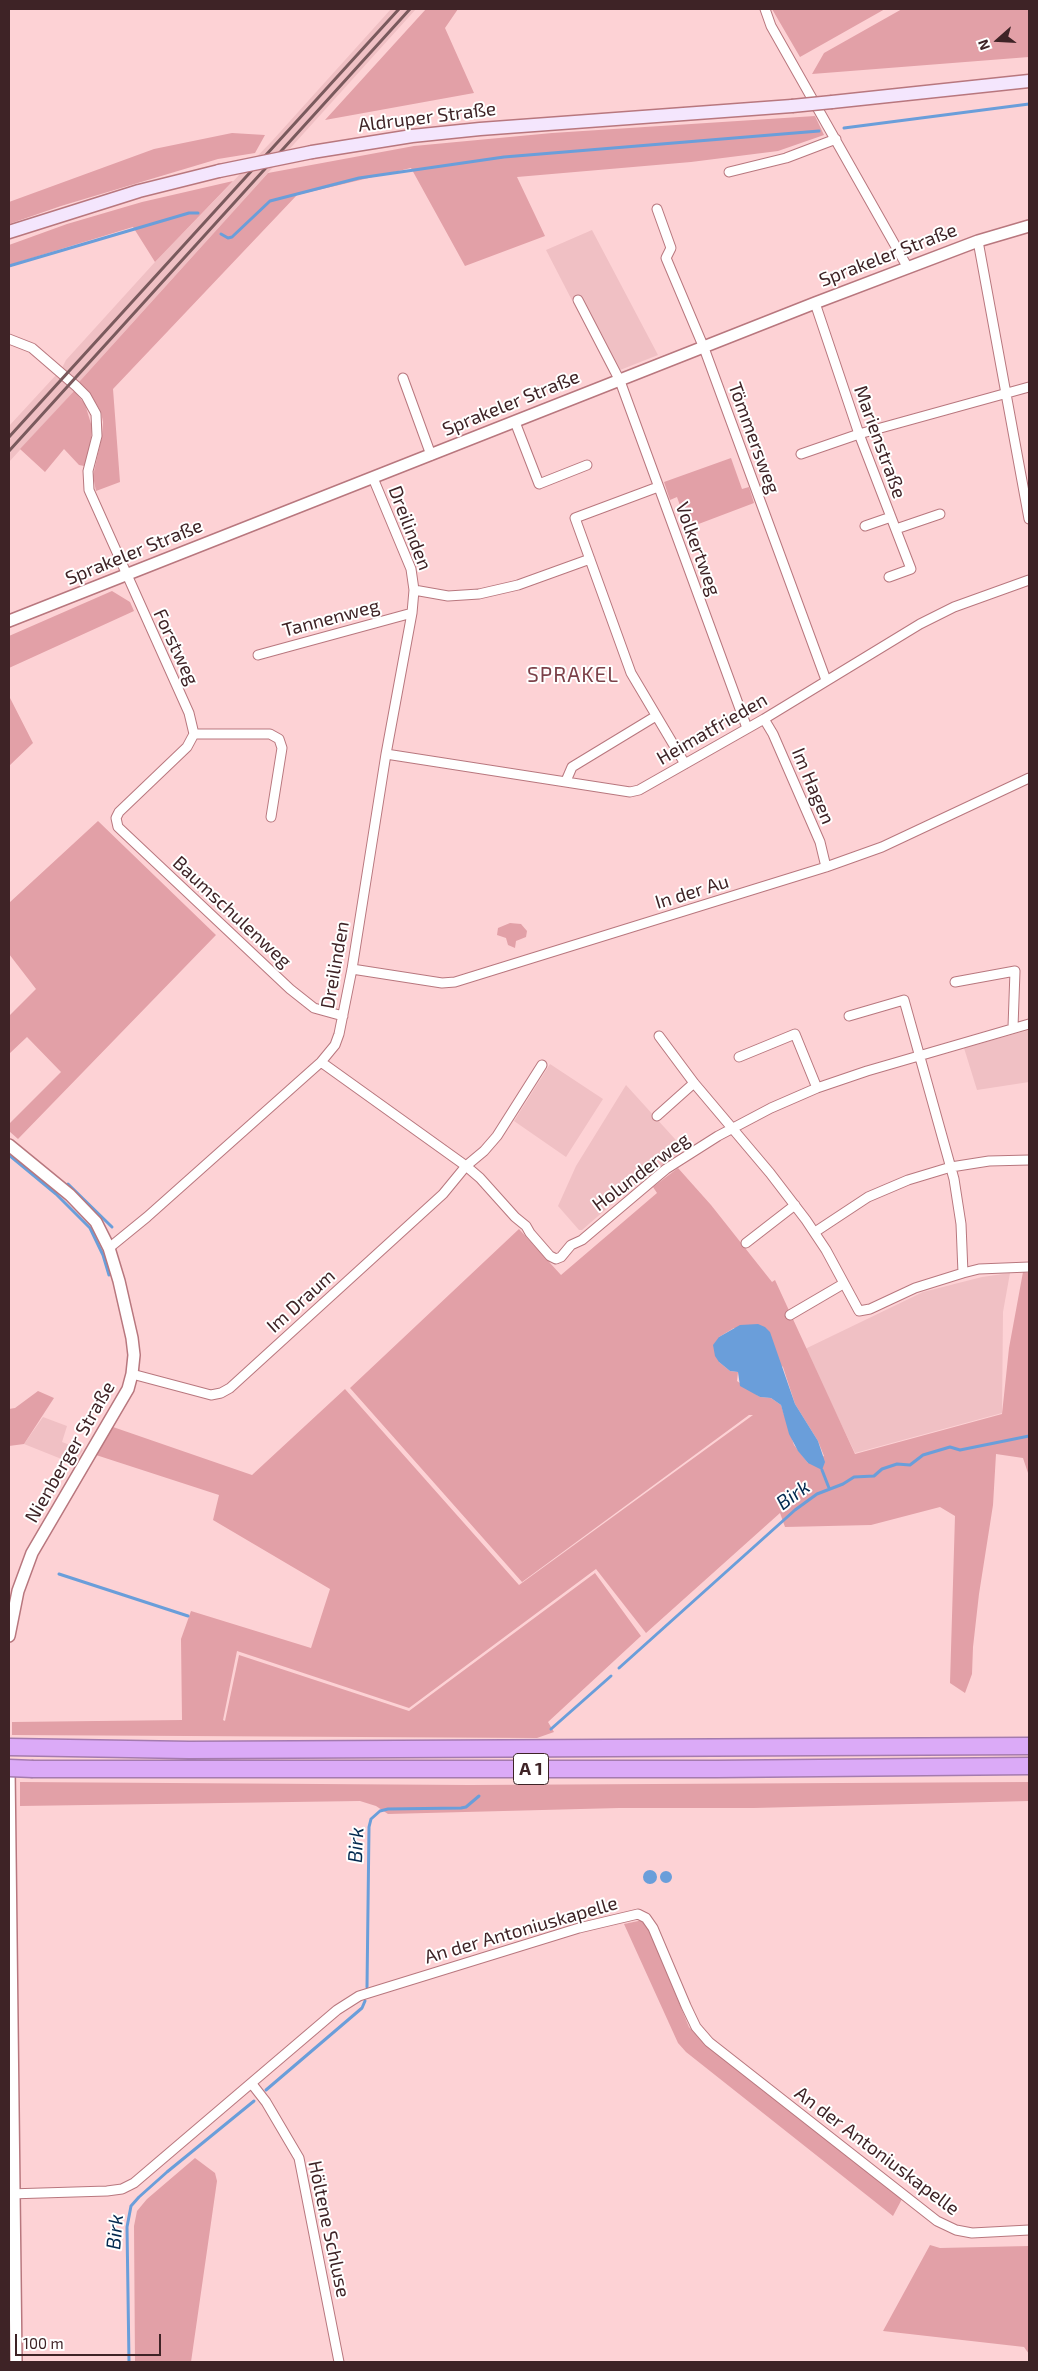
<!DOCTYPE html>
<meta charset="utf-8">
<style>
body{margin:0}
#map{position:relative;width:1038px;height:2371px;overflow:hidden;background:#fdd2d5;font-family:"Exo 2",sans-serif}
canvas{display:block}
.frame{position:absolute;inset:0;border:10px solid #3e2326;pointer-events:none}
.north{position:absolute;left:973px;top:15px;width:50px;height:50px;-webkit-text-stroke:4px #fff;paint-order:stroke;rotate:251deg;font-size:14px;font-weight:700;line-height:20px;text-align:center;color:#3e2326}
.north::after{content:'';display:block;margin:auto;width:18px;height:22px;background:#3e2326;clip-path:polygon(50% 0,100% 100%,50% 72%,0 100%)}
.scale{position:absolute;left:15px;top:2334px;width:146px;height:22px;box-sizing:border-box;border:2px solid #3e2326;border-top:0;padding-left:6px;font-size:15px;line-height:18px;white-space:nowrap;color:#3e2326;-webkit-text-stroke:4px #fff;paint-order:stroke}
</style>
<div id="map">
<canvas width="1038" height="2371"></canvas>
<div class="frame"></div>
<div class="north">N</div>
<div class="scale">100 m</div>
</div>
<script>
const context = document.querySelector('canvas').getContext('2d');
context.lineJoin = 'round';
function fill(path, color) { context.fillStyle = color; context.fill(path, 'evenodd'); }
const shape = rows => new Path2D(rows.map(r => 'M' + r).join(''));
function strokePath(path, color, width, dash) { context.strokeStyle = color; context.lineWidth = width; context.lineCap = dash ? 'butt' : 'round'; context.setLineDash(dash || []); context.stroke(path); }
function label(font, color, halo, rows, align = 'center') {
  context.font = font + ' "Exo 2",sans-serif'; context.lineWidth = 4; context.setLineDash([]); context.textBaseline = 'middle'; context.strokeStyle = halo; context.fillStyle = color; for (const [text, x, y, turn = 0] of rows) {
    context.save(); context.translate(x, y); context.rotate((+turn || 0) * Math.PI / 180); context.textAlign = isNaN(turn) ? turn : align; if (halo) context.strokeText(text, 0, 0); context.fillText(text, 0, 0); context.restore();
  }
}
fill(shape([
 [391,9,416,9,79,382,62,368,66,360,155,262,272,141],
 [592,230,658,355,610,374,546,250],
 [56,375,74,391,9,462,9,426],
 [1029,1030,1029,1082,977,1090,964,1048],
 [550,1064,603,1099,566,1157,514,1121],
 [626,1085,684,1149,633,1186,582,1230,579,1230,558,1206,576,1166],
 [1010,1273,1003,1312,1002,1413,855,1453,805,1349,923,1292,982,1277],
 [43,1417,67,1426,62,1442,83,1450,74,1464,24,1444]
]), '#f0c0c4');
fill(shape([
 [426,9,458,9,445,28,474,93,325,120],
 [772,9,885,9,800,57],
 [902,9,1029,9,1029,57,812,74,824,53],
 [815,116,824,135,778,151,691,162,517,177,545,236,465,266,411,168,297,195,113,389,120,482,96,491,93,476,102,436,103,422,101,412,90,393,79,382,268,173,414,146,552,133],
 [232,133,265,135,255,153,218,159,61,206,9,224,9,202,154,149],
 [233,181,155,262,133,227,9,265,9,245,67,224,142,202],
 [74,391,85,404,92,427,90,448,84,466,79,465,64,449,45,472,20,449],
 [731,458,742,489,749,487,754,503,688,528,677,497,670,500,664,482],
 [112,591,130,602,134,611,9,668,9,636],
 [9,696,33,743,9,766],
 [98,821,216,935,18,1139,9,1131,9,1124,61,1072,27,1037,9,1054,9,1016,36,989,9,954,9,903],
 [510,923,521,924,527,931,526,937,516,941,515,948,508,945,506,938,497,935,498,928],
 [678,1168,711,1205,772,1282,775,1280,855,1454,1002,1414,1009,1348,1023,1272,1029,1273,1029,1476,1023,1458,996,1454,993,1505,979,1594,973,1647,972,1674,965,1693,950,1683,955,1516,940,1507,871,1525,785,1527,780,1513,646,1633,596,1569,409,1708,237,1651,223,1720,225,1721,239,1655,409,1711,595,1573,641,1636,548,1722,554,1732,537,1738,12,1735,12,1722,182,1720,181,1639,191,1611,311,1648,330,1589,213,1520,219,1495,96,1455,113,1427,252,1475,345,1389,519,1585,753,1415,749,1415,522,1582,350,1388,519,1229,561,1275,657,1193,653,1187],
 [734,1328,783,1367,795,1404,818,1441,824,1456,808,1463,794,1445,781,1405,771,1398,760,1397,737,1381,738,1372,730,1371,719,1362,719,1337],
 [38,1391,54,1398,24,1444,9,1446,9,1409,15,1408],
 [20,1782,469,1785,1029,1782,1029,1801,754,1808,619,1808,388,1814,376,1806,360,1801,20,1806],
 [643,1920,649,1930,689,2027,706,2045,902,2199,893,2216,686,2052,678,2043,624,1924],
 [195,2158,215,2173,217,2181,191,2362,135,2362,134,2226,137,2211,147,2199],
 [930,2245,940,2248,1029,2246,1029,2354,1024,2347,883,2331]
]), '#e2a0a7');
fill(shape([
 [758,1324,765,1327,770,1332,795,1404,818,1441,825,1462,822,1470,808,1463,798,1451,789,1434,781,1405,771,1398,760,1397,740,1386,738,1372,730,1371,719,1362,715,1356,713,1345,719,1337,740,1325],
 '643 1877a7 7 0 1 1 14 0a7 7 0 1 1-14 0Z',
 '660 1877a6 6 0 1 1 12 0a6 6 0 1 1-12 0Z'
]), '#6a9eda');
strokePath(shape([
 [844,128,1029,104],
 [221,234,228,238,232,237,270,201,359,178,504,157,819,131],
 [9,266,189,213,198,213],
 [9,1155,56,1194,90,1228,103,1255,109,1275],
 [68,1184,112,1227],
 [822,1470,829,1488],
 [59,1574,188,1616],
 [619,1668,795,1510,817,1494,843,1484,854,1477,874,1476,882,1469,897,1464,910,1465,923,1455,950,1447,960,1450,1029,1436],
 [551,1729,611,1676],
 [367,1987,369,1827,371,1819,380,1811,388,1809,461,1808,466,1807,479,1796],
 [266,2090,362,2008,365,2001],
 [129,2362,127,2227,131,2206,139,2197,167,2172,254,2101]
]), '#6a9eda', 3);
const minor = shape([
 [765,9,771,26,908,268],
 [729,172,786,158,836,139],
 [657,209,671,248,666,258,704,348,826,680],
 [978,241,1029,519],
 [578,300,620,381,747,728],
 [815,303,859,434,911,569,889,577],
 [9,339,32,348,76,386,86,396,96,414,97,436,88,471,89,490,189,713,194,734,187,747,119,812,116,818,118,827,290,989,314,1008,343,1016],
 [403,378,431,455],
 [515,422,539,484,587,465],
 [801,454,859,434,1029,387],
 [658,487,575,518,631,673,685,764],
 [865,526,891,517],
 [896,529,940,514],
 [414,590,448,596,479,594,518,585,590,559],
 [258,655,412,613],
 [764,719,773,734,820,842,826,867],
 [194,734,270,734,279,739,282,748,271,817],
 [386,754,630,792,639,790,764,719,920,624,954,607,1029,580],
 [566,781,572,767,656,716],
 [352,969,442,983,455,982,826,867,882,847,1029,778],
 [955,982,1015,971,1013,1027],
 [849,1016,904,1000,954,1179,961,1224,963,1273,979,1269,1029,1267],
 [659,1036,694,1083,770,1173,806,1220,826,1250,859,1311,870,1309,915,1288,963,1273],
 [739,1057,795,1034,817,1088],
 [321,1062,466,1166,480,1178,515,1217,526,1226,530,1233,550,1256,556,1259,561,1257,571,1245,582,1240,666,1169,718,1136,771,1108,817,1088,867,1071,1029,1024],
 [657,1116,694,1083],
 [815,1232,868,1197,908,1180,951,1167,989,1161,1029,1160],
 [746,1243,795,1205],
 [109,1248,147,1217,321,1062,335,1045,339,1034,352,969,386,754,412,613,414,590,411,569,373,478],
 [790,1315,843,1284],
 [132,1374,211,1395,221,1393,230,1388,443,1194,466,1166,484,1151,497,1136,542,1065],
 [252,2084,266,2102,299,2158,339,2362],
 [9,2194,107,2191,122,2189,134,2183,337,2010,359,1996,579,1928,638,1914,646,1918,653,1928,686,2006,696,2027,709,2042,937,2221,956,2230,972,2233,1029,2230]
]);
const tertiary = shape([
 [9,621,815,303,978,241,1029,226],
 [9,1145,70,1195,96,1222,109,1248,119,1281,132,1338,134,1355,132,1374,128,1389,32,1553,18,1591,9,1636],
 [9,1767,16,2362]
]);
const secondary = shape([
 [832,102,1029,81],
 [312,152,412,136,480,129,792,106],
 [9,232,139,191,219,171]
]);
const motorway = shape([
 [9,1747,189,1750,1029,1746],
 [33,1769,716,1769,1029,1766]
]);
strokePath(minor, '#b8777e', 11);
strokePath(tertiary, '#b8777e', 14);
strokePath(secondary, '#b8777e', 15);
strokePath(motorway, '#a47bae', 19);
strokePath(minor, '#fff', 9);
strokePath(tertiary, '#fff', 11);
strokePath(secondary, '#f4e6fd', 12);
strokePath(motorway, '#dbaaf7', 16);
strokePath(shape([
 [9,437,399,9],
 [9,451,410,9]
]), '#7a5a5d', 3);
const secondaryBridge = shape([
 [792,106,832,102],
 [219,171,312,152]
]);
const motorwayBridge = shape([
 [9,1768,33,1769]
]);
strokePath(secondaryBridge, '#b8777e', 15, []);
strokePath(motorwayBridge, '#a47bae', 19, []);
strokePath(secondaryBridge, '#f4e6fd', 12);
strokePath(motorwayBridge, '#dbaaf7', 16);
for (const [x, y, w] of [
 [531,1769,35]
]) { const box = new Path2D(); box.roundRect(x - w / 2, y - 15.5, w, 31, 4); context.fillStyle = '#fff'; context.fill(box); strokePath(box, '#3e2326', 1); }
label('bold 18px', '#3e2326', null, [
 ["A 1",531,1769]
]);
label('19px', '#3e2326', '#fff', [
 ["Aldruper Straße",427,117,-7],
 ["Sprakeler Straße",888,255,-21],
 ["Sprakeler Straße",511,403,-22],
 ["Tömmersweg",754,438,70],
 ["Marienstraße",880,442,70],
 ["Dreilinden",410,528,69],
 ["Volkertweg",698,549,70],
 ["Sprakeler Straße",134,552,-22],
 ["Tannenweg",331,618,-15],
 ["Forstweg",176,647,65],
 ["Heimatfrieden",712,729,-30],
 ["Im Hagen",813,786,67],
 ["In der Au",692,892,-17],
 ["Baumschulenweg",232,912,43],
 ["Dreilinden",335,965,-80],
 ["Holunderweg",641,1172,-37],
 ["Im Draum",301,1301,-42],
 ["Nienberger Straße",70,1452,-60],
 ["An der Antoniuskapelle",521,1930,-16],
 ["An der Antoniuskapelle",877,2151,37],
 ["Höltene Schluse",329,2229,78]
]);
label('italic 20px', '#03294f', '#fff', [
 ["Birk",793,1495,-36],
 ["Birk",356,1845,-87],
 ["Birk",115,2232,-85]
]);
context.letterSpacing = '1px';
label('21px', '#7c4149', '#fff', [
 ["SPRAKEL",573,675]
]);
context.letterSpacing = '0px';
</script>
